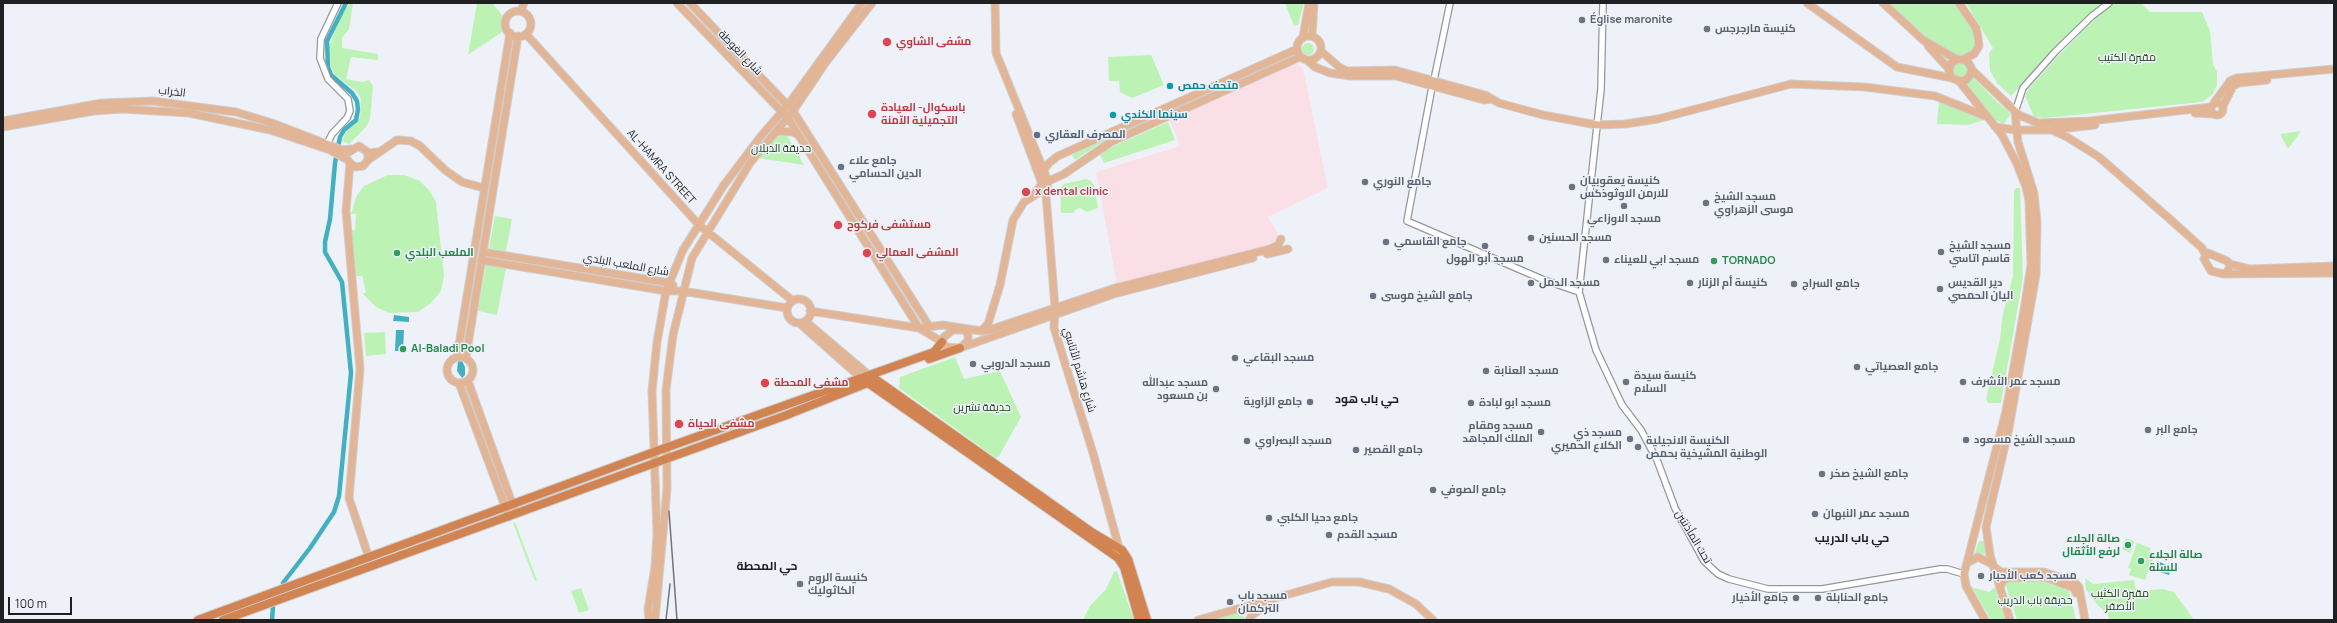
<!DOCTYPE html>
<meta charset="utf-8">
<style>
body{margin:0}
#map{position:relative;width:2337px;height:623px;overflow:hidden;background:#eef2f8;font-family:Manrope,sans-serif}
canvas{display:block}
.frame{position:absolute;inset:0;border:4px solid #1e2022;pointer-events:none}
.scale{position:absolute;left:8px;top:597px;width:64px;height:18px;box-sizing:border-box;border:2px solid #1e2022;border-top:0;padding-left:5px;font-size:12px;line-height:14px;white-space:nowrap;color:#1e2022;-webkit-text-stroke:3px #eef2f8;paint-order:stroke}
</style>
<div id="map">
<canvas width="2337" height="623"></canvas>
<div class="frame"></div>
<div class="scale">100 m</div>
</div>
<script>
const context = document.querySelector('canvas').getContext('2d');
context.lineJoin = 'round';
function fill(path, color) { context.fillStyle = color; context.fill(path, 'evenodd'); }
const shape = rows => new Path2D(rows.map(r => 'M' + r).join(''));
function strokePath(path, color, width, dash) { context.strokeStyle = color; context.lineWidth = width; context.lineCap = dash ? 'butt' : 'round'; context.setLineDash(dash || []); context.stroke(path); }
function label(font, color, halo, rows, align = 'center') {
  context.font = font + ' Manrope,Cairo,sans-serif'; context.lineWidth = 3; context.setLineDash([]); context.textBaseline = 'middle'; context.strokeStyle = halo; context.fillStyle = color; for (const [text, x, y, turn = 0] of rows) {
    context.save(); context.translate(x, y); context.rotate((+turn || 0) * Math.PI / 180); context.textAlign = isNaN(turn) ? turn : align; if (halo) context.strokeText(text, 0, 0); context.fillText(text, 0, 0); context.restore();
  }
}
fill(shape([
 [1295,62,1303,68,1328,188,1268,217,1281,239,1278,245,1115,288,1116,279,1096,172,1180,146,1168,115]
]), '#fae0e6');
fill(shape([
 [350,3,353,3,349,29,342,38,342,48,378,54,378,60,351,57,346,79,362,82,369,80,373,86,370,119,366,127,349,144,342,141,346,132,360,118,361,99,357,92,334,74,331,67,329,47,340,17],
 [477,3,492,3,503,16,501,22,502,32,468,55],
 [1285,3,1304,3,1298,25,1294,26],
 [1883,3,1959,3,1976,28,1979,46,1964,59,1923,40],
 [1966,3,2102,3,2011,96,1997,83,1990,71,1989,53,1993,48],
 [2116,3,2141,3,2150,12,2202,12,2210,31,2213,64,2217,72,2217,85,2212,95,2202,102,2045,118,2034,117,2025,96,2028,90,2056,58,2102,12],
 '1302 49a6 6 0 1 1 12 0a6 6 0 1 1-12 0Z',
 [1288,53,1290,57,1098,145,1075,160,1072,155,1102,139],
 [1151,55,1164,85,1132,98,1120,92,1119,81,1109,81,1108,57],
 '1952 70a8 8 0 1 1 16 0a8 8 0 1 1-16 0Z',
 [1974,78,1997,102,2008,110,2010,115,2004,124,1995,120,1965,84],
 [1939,101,1980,117,1984,120,1968,125,1937,124],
 [1168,122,1175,140,1104,163,1100,155,1107,149],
 [2301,131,2288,149,2280,134],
 [779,133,786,134,804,165,758,158],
 [388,175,404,175,420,181,429,190,436,202,444,276,441,291,431,303,418,312,389,313,376,307,363,294,366,292,362,276,356,276,350,230,355,230,356,214,351,214,356,197,364,186],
 [1086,179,1091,181,1094,185,1098,208,1087,212,1080,208,1075,210,1074,213,1061,213,1060,187,1064,184],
 [2016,188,2020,188,2023,278,2001,403,1988,403,1986,399,2000,339,2003,313,2013,276,2014,190],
 [495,216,512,219,506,251,489,248],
 [486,264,506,268,497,315,478,311],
 [385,332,386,354,366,356,364,333],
 [955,357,964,379,1000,371,1021,417,999,456,996,458,899,388,900,377],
 [470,396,505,494,503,494,467,397],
 [515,522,537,580,535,581,513,523],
 [2126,538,2135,541,2130,553,2122,549],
 [1979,541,1985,541,1987,554,1975,553],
 [2137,543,2151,548,2149,552,2155,554,2145,580,2129,575,2131,569,2128,568],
 [1117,571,1134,620,1083,620,1090,606,1106,589,1114,572],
 [2085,578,2093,584,2134,580,2136,591,2163,589,2174,592,2194,620,2110,620,2107,614,2091,598,2086,589],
 [2007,580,2045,581,2069,591,2076,620,2017,620,2005,583],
 [1972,587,1989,592,1995,587,2006,620,1991,620],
 [581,588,589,610,579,613,571,591],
 [1240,613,1244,615,1244,620,1212,620]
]), '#bcf3b5');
fill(shape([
 [394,315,409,317,409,322,393,321],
 [396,330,404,330,403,351,395,351],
 [458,361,462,361,465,367,465,375,462,378,457,371],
 [2157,561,2172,567,2169,575,2154,570]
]), '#43b0c1');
strokePath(shape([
 [283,583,310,548,334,512,339,496,351,373,342,282,325,252,325,242,330,219,335,163,340,137,344,130,356,120,358,110,357,101,352,93,331,75,328,67,327,41,346,3],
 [272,620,273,607]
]), '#43b0c1', 4.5);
const minor = shape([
 [1603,3,1601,89,1579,292,1596,350,1622,405,1641,430,1657,460,1675,508,1704,561,1718,574,1729,579,1768,589,1822,589,1940,569,1947,569,1964,574],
 [1434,80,1450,3],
 [1432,87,1407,221,1544,280,1579,292],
 [2015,112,2023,88,2055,52,2092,16,2109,3],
 [327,144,332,134,347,118,350,111,348,99,328,79,320,58,321,39,338,3]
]);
const major = shape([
 [677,3,788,118,919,328,942,342],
 [690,3,793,111,929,326],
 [995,3,996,53,1048,181,1046,195,1055,307,1054,328,1093,453,1119,548,1118,552],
 [1807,3,1897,67,1952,78,1959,81,2002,135,2017,164,2026,187,2029,201,2031,265,2024,310,2006,411,1964,574,1966,586,1985,620],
 [1883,3,1923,40,1956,59],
 [1959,3,1976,28,1978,37,1979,46,1974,54,1964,59],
 [521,11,524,3],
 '505 24a13 13 0 1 1 26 0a13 13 0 1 1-26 0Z',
 [526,34,699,225,793,301],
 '1297 48a12 12 0 1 1 24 0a12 12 0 1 1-24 0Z',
 [1312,36,1314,3],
 [1303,37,1309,3],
 [1928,46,1949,69],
 [1321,51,1339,67,1347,71,1395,70,1485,95,1499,103,1543,115,1597,125,1625,124,1658,119,1791,84,1865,87,1935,96,1985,116],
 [1307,60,1315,67,1330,73,1350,76,1396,76,1484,100,1490,99],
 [1972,70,2019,115,2038,123,2090,121,2211,107],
 [1952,78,1949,72,1951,63,1958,59,1967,61,1971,67,1971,74,1966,80,1959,81],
 '2211 109a6 6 0 1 1 12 0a6 6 0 1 1-12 0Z',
 [2214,103,2230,81,2237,78,2334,69],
 [2223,106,2233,86,2239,83,2267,80],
 [2195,113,2213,114],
 [1016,114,1042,184,1035,193],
 [3,121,102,103,153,101,236,112,272,123,342,150,351,149],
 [3,127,94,111,122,109,189,113,270,130,330,150,348,160],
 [1996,127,2015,130,2050,130,2095,125],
 [2052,130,2067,137,2099,157,2172,221,2202,248,2205,254],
 [777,131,793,132,798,135],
 [349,152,359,146,369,153,377,152],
 [368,160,397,140,411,141,420,146,445,170,462,182,484,188],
 [349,162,355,167,363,166,368,160,368,152],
 [350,163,346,211,360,369,349,498,369,558],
 [1039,176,1049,163,1058,156,1297,49],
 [1042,184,1064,174,1111,142,1300,57],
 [483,252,670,283,673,285],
 [2208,253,2227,261,2230,264,2228,271,2224,274,2211,271,2204,259,2208,253],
 [1267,254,1288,249],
 [481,260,666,291,682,291,787,308],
 [2230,264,2250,269,2334,266],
 [2224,274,2334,273],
 '787 311a12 12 0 1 1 24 0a12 12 0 1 1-24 0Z',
 [810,311,919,328,943,325,981,331,989,330,1115,288,1270,249,1278,245,1281,239],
 [805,321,870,376],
 [799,323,862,379],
 [981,331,988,324,1000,285,1013,220,1024,202,1040,192],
 [960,348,968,341,968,334,964,330,953,330,944,337,942,342,946,347,960,348,1114,294,1253,258],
 '447 370a13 13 0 1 1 26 0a13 13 0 1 1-26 0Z',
 [457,357,510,33],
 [466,357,518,36],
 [468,381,516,514],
 [459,383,509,517],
 [1967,563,1978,557,1992,564],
 [1994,567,2001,572,2044,572,2074,582,2079,587,2085,620],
 [2000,588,2003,580,2008,578,2045,577,2074,588,2076,593],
 [649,620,648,609,655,567,657,534,652,391,657,342,666,291,683,250,724,185,761,136,788,105,862,3],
 [655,620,667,489,666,390,673,335,692,258,750,163,793,111,826,62,872,3],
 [1198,620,1332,582,1359,582,1389,589,1416,604,1433,620],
 [1249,620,1252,615,1270,603],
 [2010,620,1990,555,1986,527,2009,428,2036,275,2037,222,2034,193,2018,142,2015,112]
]);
const highway = shape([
 [929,359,960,348],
 [871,376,1093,533,1122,550,1128,559,1147,620],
 [865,381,1118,558,1124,567,1139,620],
 [198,620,654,452,934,352,942,342],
 [223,620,784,416,875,380]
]);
strokePath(minor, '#94979c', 8);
strokePath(major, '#cecece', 9);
strokePath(highway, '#cecece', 10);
strokePath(minor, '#fff', 5.5);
strokePath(major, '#e3b597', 7);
strokePath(highway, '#d18352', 8);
strokePath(shape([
 [669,511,677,620],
 [666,620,670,584]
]), '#717478', 1.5);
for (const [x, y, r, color] of [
 [1582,20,4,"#6b7280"],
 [1707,29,4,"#6b7280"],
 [887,42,5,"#e0444e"],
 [1170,86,4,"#0f9aa8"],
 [872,114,5,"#e0444e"],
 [1113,115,4,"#0f9aa8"],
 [1037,135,4,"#5c6f8a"],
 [841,167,4,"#6b7280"],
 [1365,182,4,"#6b7280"],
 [1572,187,4,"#6b7280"],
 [1026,192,5,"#e0444e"],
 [1706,203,4,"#6b7280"],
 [1624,206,4,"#6b7280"],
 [838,225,5,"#e0444e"],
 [1531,238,4,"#6b7280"],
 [1386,242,4,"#6b7280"],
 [1485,246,4,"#6b7280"],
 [1941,252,4,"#6b7280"],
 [397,253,4,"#2e9e5b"],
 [867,253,5,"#e0444e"],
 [1606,260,4,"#6b7280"],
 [1714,261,4,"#2e9e5b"],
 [1531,283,4,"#6b7280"],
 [1690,283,4,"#6b7280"],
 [1794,284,4,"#6b7280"],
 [1940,289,4,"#6b7280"],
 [1373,296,4,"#6b7280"],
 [403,349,4,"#2e9e5b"],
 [1235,358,4,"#6b7280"],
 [973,364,4,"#6b7280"],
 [1857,367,4,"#6b7280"],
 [1486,371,4,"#6b7280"],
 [1626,382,4,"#6b7280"],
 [1963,382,4,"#6b7280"],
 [765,383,5,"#e0444e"],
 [1216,389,4,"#6b7280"],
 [1310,402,4,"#6b7280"],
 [1471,403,4,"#6b7280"],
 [679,424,5,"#e0444e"],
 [2148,430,4,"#6b7280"],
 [1541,432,4,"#6b7280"],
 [1630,439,4,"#6b7280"],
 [1966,440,4,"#6b7280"],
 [1247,441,4,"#6b7280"],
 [1638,447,4,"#6b7280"],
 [1356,450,4,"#6b7280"],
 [1822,474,4,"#6b7280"],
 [1433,490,4,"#6b7280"],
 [1815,514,4,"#6b7280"],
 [1269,518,4,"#6b7280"],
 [1329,535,4,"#6b7280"],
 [2128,545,4,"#2e9e5b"],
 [2141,561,4,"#2e9e5b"],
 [1981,576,4,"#6b7280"],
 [800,584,4,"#6b7280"],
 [1796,598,4,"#6b7280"],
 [1818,598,4,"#6b7280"],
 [1230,602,4,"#6b7280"]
]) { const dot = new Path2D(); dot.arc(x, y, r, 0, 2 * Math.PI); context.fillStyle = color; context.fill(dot); strokePath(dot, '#eef2f8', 1.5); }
label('bold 11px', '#5b616d', '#eef2f8', [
 ["Église maronite",1590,20],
 ["كنيسة مارجرجس",1715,29],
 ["جامع علاء",849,161],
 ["الدين الحسامي",849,174],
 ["كنيسة يعقوبيان",1580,181],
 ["للارمن الاوثوذكس",1580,194],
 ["جامع النوري",1373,182],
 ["مسجد الشيخ",1714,197],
 ["موسى الزهراوي",1714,210],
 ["مسجد الاوزاعي",1624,219,"center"],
 ["مسجد الحسنين",1539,238],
 ["جامع القاسمي",1394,242],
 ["مسجد الشيخ",1949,246],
 ["قاسم اتاسي",1949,259],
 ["مسجد أبو الهول",1485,259,"center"],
 ["مسجد ابي للعيناء",1614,260],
 ["مسجد الدمل",1539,283],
 ["كنيسة أم الزنار",1698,283],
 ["دير القديس",1948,283],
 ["اليان الحمصي",1948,296],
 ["جامع السراج",1802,284],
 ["جامع الشيخ موسى",1381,296],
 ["مسجد البقاعي",1243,358],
 ["مسجد الدروبي",981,364],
 ["جامع العصياتي",1865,367],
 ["مسجد العنابة",1494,371],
 ["كنيسة سيدة",1634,376],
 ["السلام",1634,389],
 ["مسجد عمر الأشرف",1971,382],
 ["مسجد عبدالله",1208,383,"right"],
 ["بن مسعود",1208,396,"right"],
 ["جامع الزاوية",1302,402,"right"],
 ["مسجد ابو لبادة",1479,403],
 ["مسجد ومقام",1533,426,"right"],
 ["الملك المجاهد",1533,439,"right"],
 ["جامع البر",2156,430],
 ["مسجد ذي",1622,433,"right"],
 ["الكلاع الحميري",1622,446,"right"],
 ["مسجد الشيخ مسعود",1974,440],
 ["مسجد البصراوي",1255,441],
 ["الكنيسة الانجيلية",1646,441],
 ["الوطنية المشيخية بحمص",1646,454],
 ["جامع القصير",1364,450],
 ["جامع الشيخ صخر",1830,474],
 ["جامع الصوفي",1441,490],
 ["مسجد عمر النبهان",1823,514],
 ["جامع دحيا الكلبي",1277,518],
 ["مسجد القدم",1337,535],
 ["مسجد كعب الأحبار",1989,576],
 ["كنيسة الروم",808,578],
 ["الكاثوليك",808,591],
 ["مسجد باب",1238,596],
 ["التركمان",1238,609],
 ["جامع الأخيار",1788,598,"right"],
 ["جامع الحنابلة",1826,598]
], 'left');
label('bold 11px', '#be3a42', '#eef2f8', [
 ["مشفى الشاوي",896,42],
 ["باسكوال- العيادة",881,108],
 ["التجميلية الآمنة",881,121],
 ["x dental clinic",1035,192],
 ["مستشفى فركوح",847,225],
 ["المشفى العمالي",876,253],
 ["مشفى المحطة",774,383],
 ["مشفى الحياة",688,424]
], 'left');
label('11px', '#1e2022', '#eef2f8', [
 ["شارع الغوطة",740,53,46],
 ["الخراب",172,92,7],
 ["AL-HAMRA STREET",661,167,48],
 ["شارع الملعب البلدي",626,265,10],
 ["شارع هاشم الأتاسي",1079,370,73],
 ["تحت المأذنتين",1693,537,59]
]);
label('11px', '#164311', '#eef2f8', [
 ["مقبرة الكتيب",2127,58],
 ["حديقة الدبلان",781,149],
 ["حديقة تشرين",982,408],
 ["مقبرة الكثيب",2120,594],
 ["الأصفر",2120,607],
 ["حديقة باب الدريب",2035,601]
]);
label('bold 11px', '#0d838f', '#eef2f8', [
 ["متحف حمص",1178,86],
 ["سينما الكندي",1121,115]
], 'left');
label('bold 11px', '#4e5e75', '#eef2f8', [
 ["المصرف العقاري",1045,135]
], 'left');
label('bold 11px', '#27864d', '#eef2f8', [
 ["الملعب البلدي",405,253],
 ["TORNADO",1722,261],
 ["Al-Baladi Pool",411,349],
 ["صالة الجلاء",2120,539,"right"],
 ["لرفع الأثقال",2120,552,"right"],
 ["صالة الجلاء",2149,555],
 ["للسلة",2149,568]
], 'left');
label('bold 12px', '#1e2022', '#eef2f8', [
 ["حي باب هود",1367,400],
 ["حي باب الدريب",1852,539],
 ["حي المحطة",767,567]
]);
</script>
